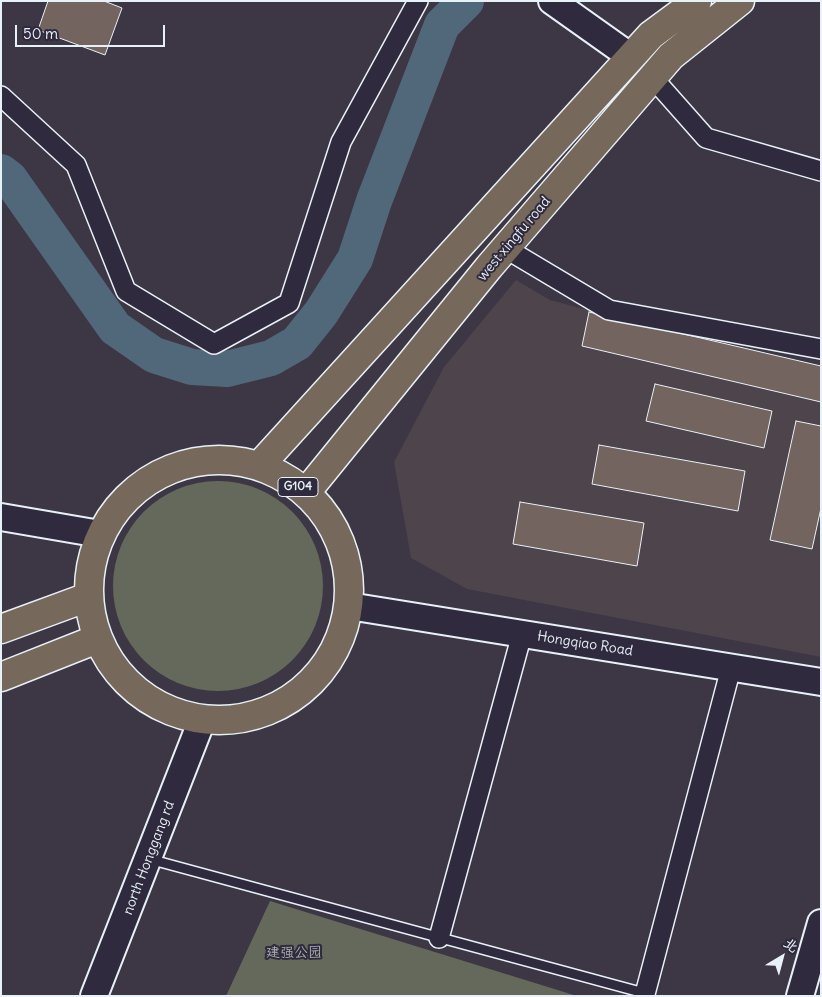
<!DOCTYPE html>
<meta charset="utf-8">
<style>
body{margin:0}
#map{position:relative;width:822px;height:997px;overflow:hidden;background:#3d3644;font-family:Delius,"LXGW WenKai TC",sans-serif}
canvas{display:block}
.frame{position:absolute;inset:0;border:2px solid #e8f1f8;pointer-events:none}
.north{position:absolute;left:757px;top:932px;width:50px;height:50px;-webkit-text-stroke:4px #2f2a3d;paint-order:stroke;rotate:37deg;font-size:14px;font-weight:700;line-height:20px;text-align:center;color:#e8f1f8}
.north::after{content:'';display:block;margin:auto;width:18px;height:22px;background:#e8f1f8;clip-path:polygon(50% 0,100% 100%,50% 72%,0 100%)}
.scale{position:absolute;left:15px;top:25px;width:150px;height:22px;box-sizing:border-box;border:2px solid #e8f1f8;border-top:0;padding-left:6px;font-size:15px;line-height:18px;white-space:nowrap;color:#e8f1f8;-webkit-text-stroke:4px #2f2a3d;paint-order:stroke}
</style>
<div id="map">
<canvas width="822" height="997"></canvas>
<div class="frame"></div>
<div class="north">北</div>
<div class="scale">50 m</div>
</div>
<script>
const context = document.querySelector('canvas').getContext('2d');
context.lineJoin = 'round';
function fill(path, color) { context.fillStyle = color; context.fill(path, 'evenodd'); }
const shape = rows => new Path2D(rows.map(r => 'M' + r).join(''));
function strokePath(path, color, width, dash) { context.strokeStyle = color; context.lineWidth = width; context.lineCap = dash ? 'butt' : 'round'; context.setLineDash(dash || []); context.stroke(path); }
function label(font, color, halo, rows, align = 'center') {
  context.font = font + ' Delius,"LXGW WenKai TC",sans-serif'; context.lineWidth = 4; context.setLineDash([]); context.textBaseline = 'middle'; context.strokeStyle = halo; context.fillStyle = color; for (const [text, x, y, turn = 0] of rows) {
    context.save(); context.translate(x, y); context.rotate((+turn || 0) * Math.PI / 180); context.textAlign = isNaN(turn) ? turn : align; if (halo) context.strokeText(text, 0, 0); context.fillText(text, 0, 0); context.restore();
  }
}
fill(shape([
 [516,280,550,300,821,372,821,657,467,589,411,558,394,462,444,367]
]), '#4d444c');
fill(shape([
 '113 586a105 105 0 1 1 210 0a105 105 0 1 1-210 0Z',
 [270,901,577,996,226,996]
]), '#65695b');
strokePath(shape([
 [1,172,10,179,115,328,154,355,192,367,227,369,271,358,297,343,321,313,355,259,374,201,442,25,466,1]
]), '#51687b', 36);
const building = shape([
 [48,1,104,1,122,8,105,55,38,30,48,1],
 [589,312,821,366,821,402,582,346,589,312],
 [655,384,772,411,764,448,646,421,655,384],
 [796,421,821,426,821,508,812,549,770,540,796,421],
 [599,445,745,471,738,511,592,484,599,445],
 [520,502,644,523,637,566,513,544,520,502]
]);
fill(building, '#736460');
strokePath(building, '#e8f1f8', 1);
const lane = shape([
 [149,859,648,994]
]);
const street = shape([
 [652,77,706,138,821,171],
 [1,96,76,165,126,291,214,344,289,303,341,142,418,1],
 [505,248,609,310,821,349],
 [439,938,522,634],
 [645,994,731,668]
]);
const secondary = shape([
 [552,1,631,57],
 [1,517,100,534],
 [349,606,821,682],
 [94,996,202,720],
 [800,996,821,923]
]);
const primary = shape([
 '89 590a130 130 0 1 1 260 0a130 130 0 1 1-260 0Z',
 [260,465,651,35,697,1],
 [302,489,312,485,489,267,671,56,740,1],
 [1,629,88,597],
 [1,677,97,639]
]);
strokePath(lane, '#e8f1f8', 12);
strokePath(street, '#e8f1f8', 22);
strokePath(secondary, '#e8f1f8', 30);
strokePath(primary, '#e8f1f8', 31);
strokePath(lane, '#2f2a3d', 9);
strokePath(street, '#2f2a3d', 19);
strokePath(secondary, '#2f2a3d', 26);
strokePath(primary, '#76695c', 28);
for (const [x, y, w] of [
 [298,487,40]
]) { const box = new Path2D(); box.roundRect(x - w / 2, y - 9.5, w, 19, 4); context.fillStyle = '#2f2a3d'; context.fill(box); strokePath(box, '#e8f1f8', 1); }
label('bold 12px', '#e8f1f8', null, [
 ["G104",298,487]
]);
label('14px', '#e8f1f8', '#2f2a3d', [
 ["west xingfu road",514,239,-50],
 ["Hongqiao Road",585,644,9],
 ["north Honggang rd",149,858,-69]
]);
label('14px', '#adb4b1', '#2f2a3d', [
 ["建强公园",294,953]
]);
</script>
